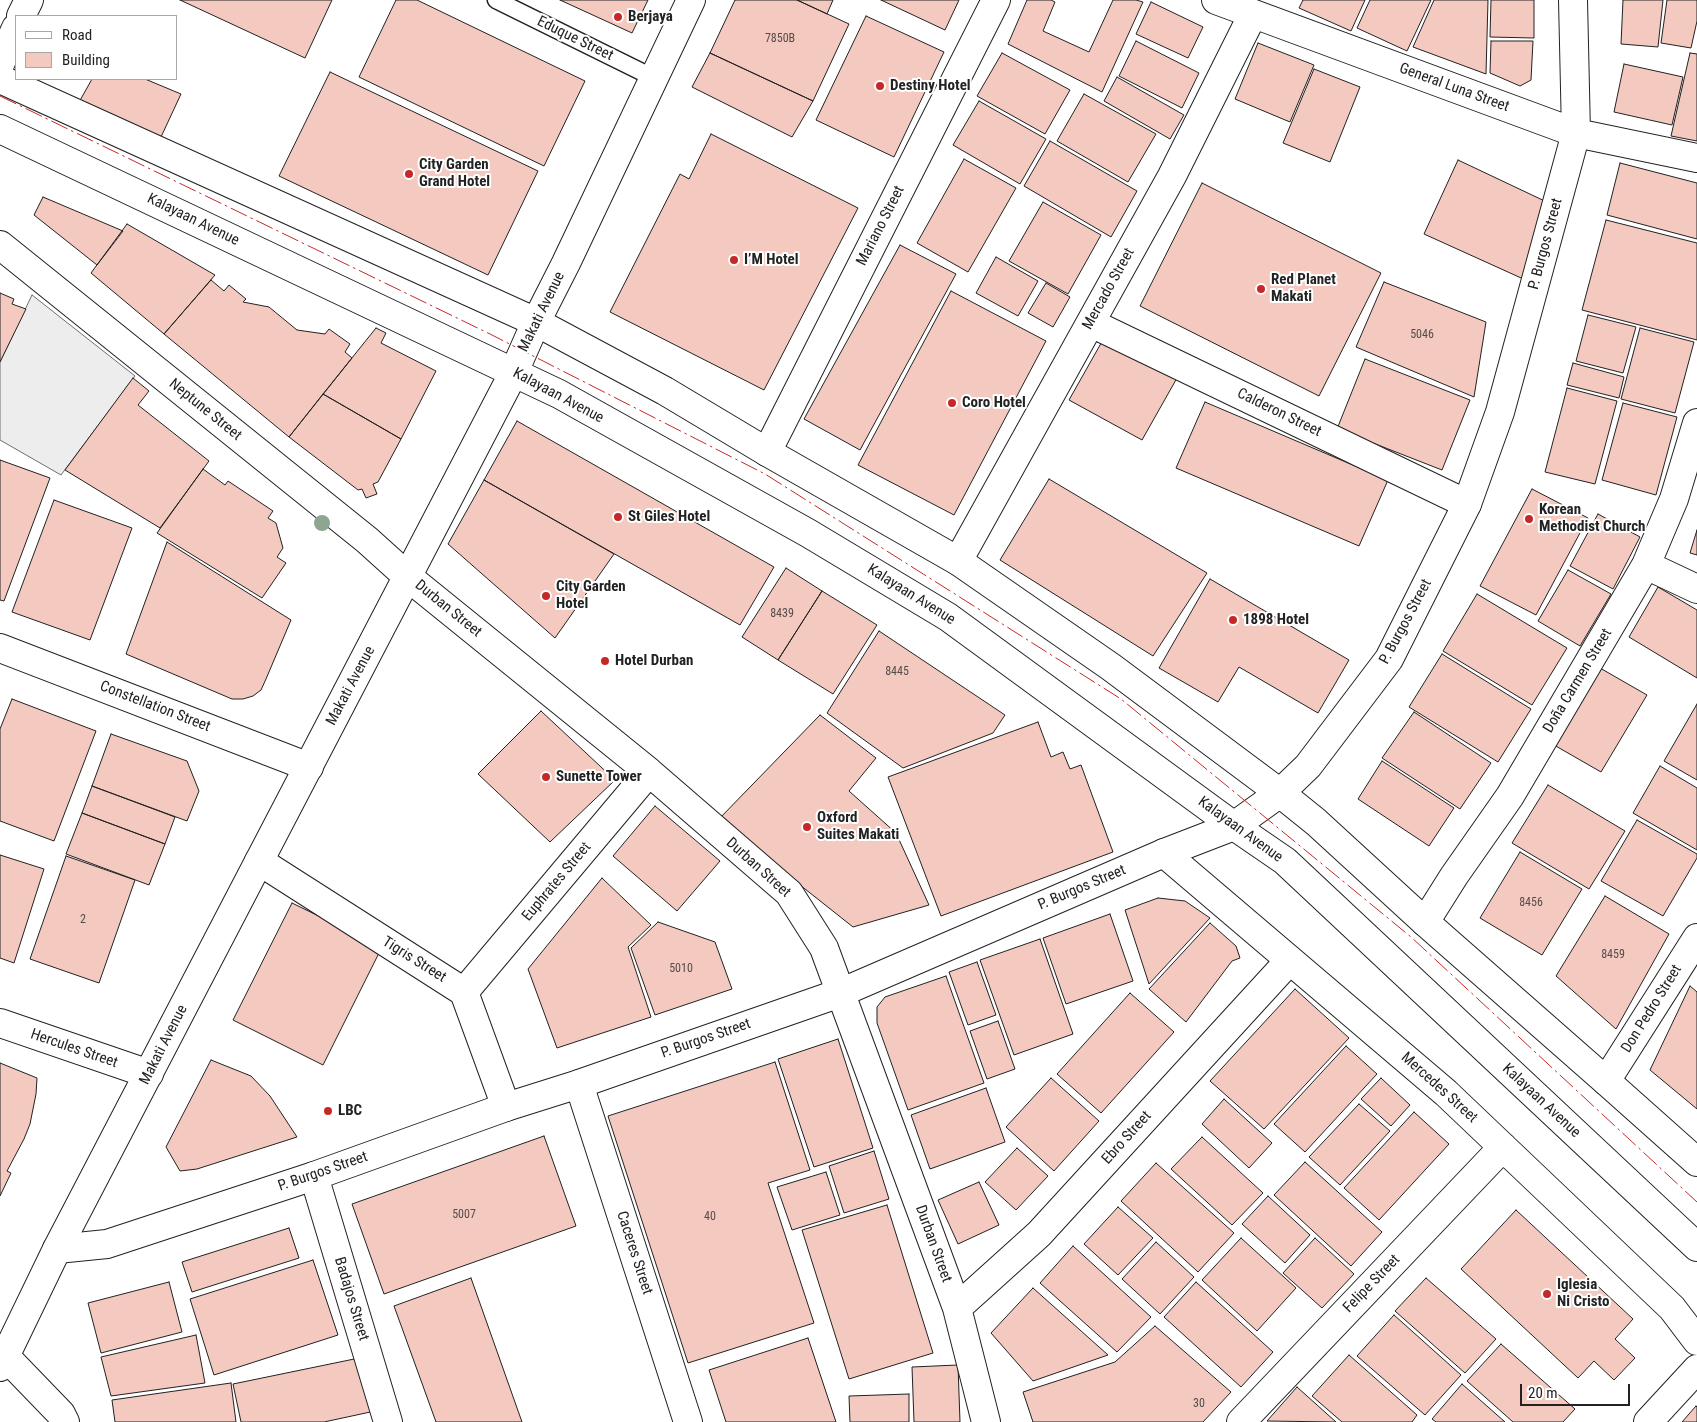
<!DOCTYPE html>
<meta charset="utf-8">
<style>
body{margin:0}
#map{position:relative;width:1697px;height:1422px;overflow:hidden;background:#fff;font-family:"Roboto Condensed",sans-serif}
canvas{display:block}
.legend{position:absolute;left:15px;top:15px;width:162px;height:65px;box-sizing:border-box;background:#fff;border:1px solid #a7a7a7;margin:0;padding:6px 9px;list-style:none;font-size:15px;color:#222}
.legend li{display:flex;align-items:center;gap:10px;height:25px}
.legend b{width:25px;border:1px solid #a7a7a7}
.scale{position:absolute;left:1520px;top:1384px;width:110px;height:22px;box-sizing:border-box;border:2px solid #222;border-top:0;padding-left:6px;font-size:15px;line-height:18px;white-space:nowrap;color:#222;-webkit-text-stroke:4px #fff;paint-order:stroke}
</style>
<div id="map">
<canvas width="1697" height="1422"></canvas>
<ul class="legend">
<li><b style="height:6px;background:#fff"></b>Road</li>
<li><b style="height:14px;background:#f3c9c0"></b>Building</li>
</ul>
<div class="scale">20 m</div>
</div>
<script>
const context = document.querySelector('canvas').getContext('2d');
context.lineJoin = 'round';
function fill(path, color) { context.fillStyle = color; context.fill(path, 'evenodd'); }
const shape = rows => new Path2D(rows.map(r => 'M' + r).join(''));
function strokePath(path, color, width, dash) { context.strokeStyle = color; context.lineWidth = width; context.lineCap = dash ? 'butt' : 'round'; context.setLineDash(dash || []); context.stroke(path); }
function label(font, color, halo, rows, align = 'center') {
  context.font = font + ' "Roboto Condensed",sans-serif'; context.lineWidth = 4; context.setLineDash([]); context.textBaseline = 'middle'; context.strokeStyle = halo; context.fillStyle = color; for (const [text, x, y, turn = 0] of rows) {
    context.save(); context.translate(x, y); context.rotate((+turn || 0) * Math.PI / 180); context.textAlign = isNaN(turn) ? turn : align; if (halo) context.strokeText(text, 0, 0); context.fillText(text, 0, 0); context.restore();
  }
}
const parking = shape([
 [32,295,135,376,61,475,0,440,0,362,32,295]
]);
fill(parking, '#ededed');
strokePath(parking, '#6f6f6f', 1);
const building = shape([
 [180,0,332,0,305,58,180,0],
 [396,0,417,0,585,81,544,166,359,77,396,0],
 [560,0,648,0,632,33,560,0],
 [735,0,797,0,849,24,813,101,710,53,735,0],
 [797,0,833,0,827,14,797,0],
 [881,0,959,0,945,30,881,0],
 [1027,0,1051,0,1055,2,1043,31,1089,52,1113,0,1136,0,1143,2,1102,92,1008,44,1027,0],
 [1303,0,1365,0,1351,31,1299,8,1303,0],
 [1370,0,1431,0,1407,51,1357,28,1370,0],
 [1434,0,1488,0,1486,74,1413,47,1434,0],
 [1491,0,1534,0,1534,38,1490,37,1491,0],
 [1623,0,1663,0,1658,47,1621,44,1623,0],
 [1667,0,1697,0,1697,21,1691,48,1661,43,1667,0],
 [1151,2,1203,27,1188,58,1136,34,1151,2],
 [866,16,944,52,894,157,816,120,866,16],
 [1136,41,1199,73,1182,108,1119,76,1136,41],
 [1491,41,1533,41,1531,80,1520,86,1490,73,1491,41],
 [1258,43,1314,65,1290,122,1235,99,1258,43],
 [710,53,813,101,792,137,692,87,710,53],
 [1002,53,1070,90,1045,134,977,96,1002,53],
 [1690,53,1697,54,1697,141,1671,136,1690,53],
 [1624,64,1683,77,1672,125,1614,112,1624,64],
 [1314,69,1360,87,1330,162,1283,143,1314,69],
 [330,72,538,171,488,275,279,176,330,72],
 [1117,77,1184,115,1170,139,1104,101,1117,77],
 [92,79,145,79,181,94,161,137,78,104,92,79],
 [1084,94,1156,134,1128,182,1057,141,1084,94],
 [979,101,1046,139,1020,184,953,145,979,101],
 [711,134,858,208,764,390,610,312,680,174,689,179,711,134],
 [1050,141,1137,191,1111,237,1024,186,1050,141],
 [964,159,1016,188,968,272,917,243,964,159],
 [1458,160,1551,204,1530,282,1424,234,1458,160],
 [1620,163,1697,183,1697,239,1607,215,1620,163],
 [1202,183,1381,273,1319,396,1140,306,1202,183],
 [43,197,123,231,97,265,34,215,43,197],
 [1043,202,1101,235,1068,294,1009,261,1043,202],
 [1606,220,1697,243,1697,340,1582,310,1606,220],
 [127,224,215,275,164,334,91,273,127,224],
 [900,245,956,274,860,450,804,419,900,245],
 [996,257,1038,281,1018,316,976,293,996,257],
 [211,280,224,291,229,285,246,299,243,302,269,307,297,330,325,334,329,329,350,344,345,352,352,358,289,437,164,334,211,280],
 [1384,282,1486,322,1474,397,1356,347,1384,282],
 [1046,283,1070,297,1053,327,1028,313,1046,283],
 [951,291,1046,341,954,515,858,465,951,291],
 [0,293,14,299,12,304,26,309,0,362,0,293],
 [1588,315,1636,327,1623,373,1576,361,1588,315],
 [376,328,386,333,381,343,436,371,401,439,323,394,376,328],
 [1640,328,1694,342,1675,413,1621,399,1640,328],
 [1104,338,1177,378,1142,440,1069,400,1104,338],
 [1365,359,1470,400,1442,470,1337,429,1365,359],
 [1573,363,1624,377,1619,398,1567,385,1573,363],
 [133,378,149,391,138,405,209,461,160,528,65,470,133,378],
 [1567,388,1617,401,1595,484,1545,472,1567,388],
 [323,394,401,439,378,482,373,484,377,494,366,498,362,489,358,490,289,437,323,394],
 [1205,402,1388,480,1359,546,1176,468,1205,402],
 [1623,403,1677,417,1656,495,1602,480,1623,403],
 [517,421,774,567,740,625,484,480,517,421],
 [0,460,50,478,4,601,0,600,0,460],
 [203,469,225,485,228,481,273,511,268,518,276,523,283,548,277,557,286,563,262,598,157,533,203,469],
 [1049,479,1207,573,1153,656,1000,560,1049,479],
 [484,480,614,554,555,638,448,544,484,480],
 [1532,489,1588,518,1536,615,1480,586,1532,489],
 [54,500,132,528,90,640,12,612,54,500],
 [1598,514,1640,537,1613,589,1570,566,1598,514],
 [1697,530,1697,555,1690,553,1697,530],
 [167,542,291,620,266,679,261,690,253,696,243,699,232,699,126,654,167,542],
 [786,568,822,591,778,660,742,637,786,568],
 [1568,570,1611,594,1580,646,1538,621,1568,570],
 [1210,579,1349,660,1318,713,1239,667,1218,702,1159,668,1210,579],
 [1658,587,1697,610,1697,678,1629,637,1658,587],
 [822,591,877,625,833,694,778,660,822,591],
 [1477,594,1567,648,1532,705,1443,651,1477,594],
 [879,631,1005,715,993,733,903,768,827,713,879,631],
 [1442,654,1531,709,1498,762,1409,707,1442,654],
 [1600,668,1647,695,1601,772,1554,745,1600,668],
 [12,699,96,731,54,841,0,821,0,729,12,699],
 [1697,704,1697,780,1664,761,1697,704],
 [541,711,615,780,550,842,478,774,541,711],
 [1414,712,1491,763,1460,809,1382,758,1414,712],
 [820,715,876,758,849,791,896,833,929,905,853,927,718,820,820,715],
 [1038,722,1051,757,1063,752,1070,769,1081,765,1113,852,941,916,888,777,1038,722],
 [111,734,187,761,199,791,187,821,92,786,111,734],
 [1382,761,1454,808,1429,846,1358,799,1382,761],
 [1660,766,1697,788,1697,850,1633,813,1660,766],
 [1548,785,1625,831,1589,889,1512,843,1548,785],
 [92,786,175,817,165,844,82,813,92,786],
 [655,806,720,861,677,911,613,856,655,806],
 [82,813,165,844,149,885,66,854,82,813],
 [1637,820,1697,854,1697,858,1663,916,1601,881,1637,820],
 [1520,852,1582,889,1542,955,1480,918,1520,852],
 [0,855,44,869,14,963,0,958,0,855],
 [66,856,135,880,99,983,30,959,66,856],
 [602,878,651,925,628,947,651,1017,557,1048,528,969,602,878],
 [1605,896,1669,934,1616,1029,1556,976,1605,896],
 [1158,898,1185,901,1210,918,1149,984,1125,910,1158,898],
 [292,903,382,947,323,1065,233,1020,292,903],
 [1110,914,1133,981,1066,1004,1043,938,1110,914],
 [658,922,715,942,732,989,655,1015,631,948,658,922],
 [1210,923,1236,946,1240,958,1232,961,1186,1022,1149,989,1210,923],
 [1040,939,1073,1034,1014,1055,980,960,1040,939],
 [977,962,996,1015,968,1025,949,972,977,962],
 [946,976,984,1083,908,1110,877,1023,877,1007,885,997,946,976],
 [1690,986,1697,992,1697,1109,1650,1070,1690,986],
 [1295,989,1349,1038,1264,1129,1210,1081,1295,989],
 [1130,993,1174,1032,1101,1113,1057,1074,1130,993],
 [998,1021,1015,1069,987,1079,970,1031,998,1021],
 [838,1039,873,1148,814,1167,778,1059,838,1039],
 [1346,1046,1377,1074,1305,1152,1274,1124,1346,1046],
 [211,1060,251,1076,270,1096,297,1137,197,1169,180,1171,166,1147,211,1060],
 [775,1062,810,1170,768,1183,814,1323,688,1363,608,1116,775,1062],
 [0,1063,37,1078,36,1094,30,1124,24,1139,7,1171,11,1173,0,1196,0,1063],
 [1051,1078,1099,1121,1054,1171,1006,1127,1051,1078],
 [1381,1078,1410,1105,1391,1126,1361,1099,1381,1078],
 [986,1088,1005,1142,930,1169,911,1115,986,1088],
 [1224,1099,1272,1143,1249,1168,1202,1124,1224,1099],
 [1359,1104,1390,1131,1340,1185,1309,1157,1359,1104],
 [1414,1112,1449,1144,1379,1220,1344,1188,1414,1112],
 [544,1136,576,1226,384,1294,352,1204,544,1136],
 [1202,1137,1263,1193,1232,1225,1171,1169,1202,1137],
 [1017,1148,1048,1176,1016,1210,985,1182,1017,1148],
 [874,1151,889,1199,844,1213,829,1166,874,1151],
 [1305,1162,1382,1232,1351,1266,1274,1195,1305,1162],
 [1156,1163,1234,1233,1198,1272,1121,1201,1156,1163],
 [826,1172,840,1215,792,1230,777,1187,826,1172],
 [979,1182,999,1225,958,1244,938,1200,979,1182],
 [1268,1196,1310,1235,1285,1263,1242,1224,1268,1196],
 [887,1205,933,1353,849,1379,802,1230,887,1205],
 [1118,1207,1153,1238,1118,1275,1084,1244,1118,1207],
 [1516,1210,1633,1319,1615,1339,1635,1358,1614,1380,1594,1361,1578,1378,1461,1269,1516,1210],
 [289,1228,299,1258,192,1292,182,1262,289,1228],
 [1241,1238,1296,1288,1257,1331,1202,1280,1241,1238],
 [1315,1238,1354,1274,1322,1308,1283,1273,1315,1238],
 [1156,1242,1194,1277,1160,1314,1122,1279,1156,1242],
 [1073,1246,1151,1317,1117,1352,1040,1283,1073,1246],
 [313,1260,338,1335,214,1375,190,1299,313,1260],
 [471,1278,522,1422,436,1422,394,1306,471,1278],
 [1426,1278,1496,1339,1465,1373,1395,1311,1426,1278],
 [169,1282,182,1332,101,1353,88,1303,169,1282],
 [1196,1282,1273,1352,1241,1387,1164,1317,1196,1282],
 [1033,1288,1108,1355,1033,1381,991,1333,1033,1288],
 [1394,1315,1461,1375,1425,1415,1357,1356,1394,1315],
 [1155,1326,1231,1392,1203,1422,1033,1422,1023,1392,1115,1362,1155,1326],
 [196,1335,205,1383,111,1396,101,1357,196,1335],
 [808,1338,836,1422,726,1422,709,1370,808,1338],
 [1501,1344,1575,1409,1563,1422,1513,1422,1467,1381,1501,1344],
 [1349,1355,1417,1415,1412,1422,1342,1422,1312,1396,1349,1355],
 [364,1357,375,1411,324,1422,241,1422,233,1384,364,1357],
 [958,1365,960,1422,914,1422,912,1367,958,1365],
 [231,1383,236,1422,115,1422,112,1400,231,1383],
 [1462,1384,1505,1422,1436,1422,1432,1419,1462,1384],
 [1297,1387,1336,1422,1267,1421,1297,1387],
 [909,1394,909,1422,850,1422,849,1396,909,1394],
 [1696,1406,1697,1407,1697,1422,1682,1422,1696,1406]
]);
fill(building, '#f3c9c0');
strokePath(building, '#222', 1);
const service = shape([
 [496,0,654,78]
]);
const minor = shape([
 [21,16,29,0],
 [0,64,16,28],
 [0,79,536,322],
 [0,245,367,540,408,577,649,772,789,893,824,948,957,1308,986,1422],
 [1091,323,1467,504],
 [767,452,996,0],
 [958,561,1172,176,1253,14],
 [1646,565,1697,589],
 [0,648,309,767],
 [1164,853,1446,1093,1672,1308,1697,1341],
 [259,861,464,992,506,1107],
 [1425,922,1454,876,1510,796,1646,565,1674,499,1697,423],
 [464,992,649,772],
 [0,1023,149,1074],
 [1606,1081,1697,938],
 [579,1084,688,1422],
 [314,1176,388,1422],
 [957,1308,1039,1234,1290,960],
 [5,1356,61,1414,65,1422],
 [1241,1422,1503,1147],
 [1648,1422,1697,1369]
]);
const tertiary = shape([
 [1216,0,1576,133,1697,158],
 [57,1249,107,1244,314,1176,506,1107,579,1084,840,993,1164,853,1234,826,1280,793,1308,766,1389,659,1467,504,1500,412,1576,133,1573,0]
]);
const secondary = shape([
 [0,129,559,394,808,533,948,617,1234,826,1285,861,1697,1247],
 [536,322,665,391,767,452,958,561,1111,667,1280,793,1316,822,1425,922,1606,1081,1697,1162],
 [0,1367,57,1249,514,372,536,322,566,263,691,0]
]);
strokePath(service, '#222', 19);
strokePath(minor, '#222', 30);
strokePath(tertiary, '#222', 30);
strokePath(secondary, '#222', 30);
strokePath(service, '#fff', 16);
strokePath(minor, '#fff', 28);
strokePath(tertiary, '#fff', 28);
strokePath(secondary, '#fff', 28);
strokePath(shape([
 [0,96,490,334,765,474,1121,699,1411,937,1697,1202]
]), '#c62828', 1, [18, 4, 2.5, 4]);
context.fillStyle = '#8da692';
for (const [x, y] of [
 [322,523]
]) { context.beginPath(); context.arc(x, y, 8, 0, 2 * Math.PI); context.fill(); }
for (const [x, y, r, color] of [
 [618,17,5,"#c62828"],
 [880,86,5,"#c62828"],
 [409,174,5,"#c62828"],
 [734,260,5,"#c62828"],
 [1261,289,5,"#c62828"],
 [952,403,5,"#c62828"],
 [618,517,5,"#c62828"],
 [1529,519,5,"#c62828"],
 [546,596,5,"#c62828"],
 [1233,620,5,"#c62828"],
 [605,661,5,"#c62828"],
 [546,777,5,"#c62828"],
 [807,827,5,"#c62828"],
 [328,1111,5,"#c62828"],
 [1547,1294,5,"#c62828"]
]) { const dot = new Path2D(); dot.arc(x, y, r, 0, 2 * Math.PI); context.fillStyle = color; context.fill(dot); strokePath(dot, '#fff', 2); }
label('12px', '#564c4a', null, [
 ["7850B",780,39],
 ["5046",1422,335],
 ["8439",782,614],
 ["8445",897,672],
 ["8456",1531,903],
 ["2",83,920],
 ["8459",1613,955],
 ["5010",681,969],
 ["5007",464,1215],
 ["40",710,1217],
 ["30",1199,1404]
]);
label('bold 15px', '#222', '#fff', [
 ["Berjaya",628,17],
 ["Destiny Hotel",890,86],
 ["City Garden",419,165],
 ["Grand Hotel",419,182],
 ["I’M Hotel",744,260],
 ["Red Planet",1271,280],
 ["Makati",1271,297],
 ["Coro Hotel",962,403],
 ["Korean",1539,510],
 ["Methodist Church",1539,527],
 ["St Giles Hotel",628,517],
 ["City Garden",556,587],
 ["Hotel",556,604],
 ["1898 Hotel",1243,620],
 ["Hotel Durban",615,661],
 ["Sunette Tower",556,777],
 ["Oxford",817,818],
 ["Suites Makati",817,835],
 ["LBC",338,1111],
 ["Iglesia",1557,1285],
 ["Ni Cristo",1557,1302]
], 'left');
label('15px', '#222', '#fff', [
 ["Eduque Street",575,39,26],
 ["General Luna Street",1454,88,20],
 ["Kalayaan Avenue",193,220,26],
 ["Mariano Street",881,226,-63],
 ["P. Burgos Street",1546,244,-75],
 ["Mercado Street",1109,289,-61],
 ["Makati Avenue",542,312,-64],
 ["Kalayaan Avenue",558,396,28],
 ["Neptune Street",205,410,39],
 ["Calderon Street",1279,413,26],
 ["Kalayaan Avenue",911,595,32],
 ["Durban Street",448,609,39],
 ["P. Burgos Street",1406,622,-62],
 ["Doña Carmen Street",1578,681,-59],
 ["Makati Avenue",351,686,-62],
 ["Constellation Street",155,707,21],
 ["Kalayaan Avenue",1240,830,36],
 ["Durban Street",758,868,42],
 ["Euphrates Street",557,882,-50],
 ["P. Burgos Street",1082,888,-23],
 ["Tigris Street",414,960,32],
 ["Don Pedro Street",1652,1009,-58],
 ["P. Burgos Street",706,1039,-19],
 ["Makati Avenue",164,1045,-63],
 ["Hercules Street",74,1049,19],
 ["Mercedes Street",1439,1088,42],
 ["Kalayaan Avenue",1541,1101,43],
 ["Ebro Street",1127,1138,-48],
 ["P. Burgos Street",323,1172,-19],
 ["Durban Street",933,1244,70],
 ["Caceres Street",634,1253,72],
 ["Felipe Street",1372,1284,-46],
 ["Badajos Street",351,1299,73]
]);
</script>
